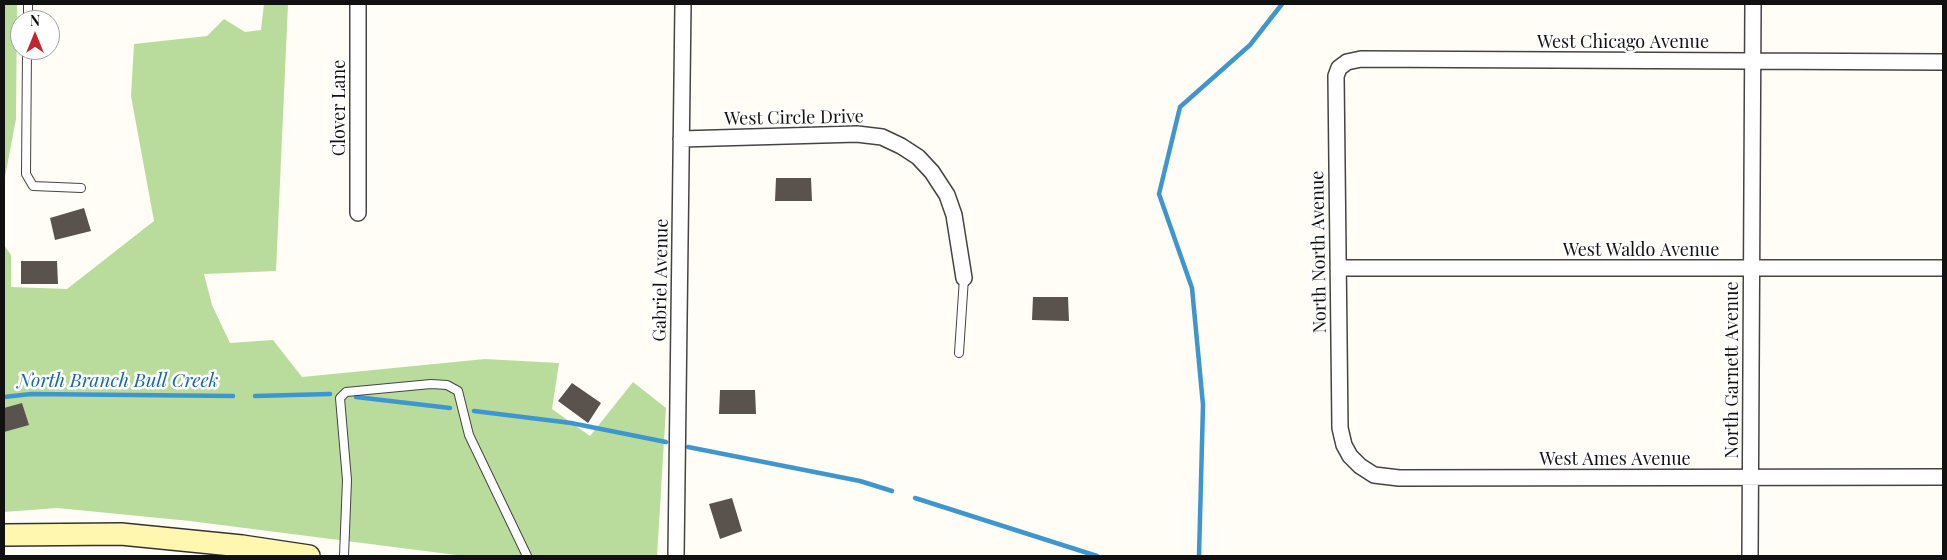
<!DOCTYPE html>
<style>
body{margin:0}
#map{position:relative;width:1947px;height:560px;overflow:hidden;background:#fffdf5;font-family:"Playfair Display",serif}
canvas{display:block}
.frame{position:absolute;inset:0;border:5px solid #111;pointer-events:none}
.north{position:absolute;left:10px;top:10px;width:50px;height:50px;box-sizing:border-box;background:#fff;border:1px solid #a0a0a0;border-radius:50%;rotate:0deg;font-size:14px;font-weight:700;line-height:20px;text-align:center;color:#111}
.north::after{content:'';display:block;margin:auto;width:18px;height:22px;background:#c4262e;clip-path:polygon(50% 0,100% 100%,50% 72%,0 100%)}
</style>
<div id="map">
<canvas width="1947" height="560"></canvas>
<div class="frame"></div>
<div class="north">N</div>
</div>
<script>
const context = document.querySelector('canvas').getContext('2d');
context.lineJoin = 'round';
function fill(path, color) { context.fillStyle = color; context.fill(path, 'evenodd'); }
const shape = rows => new Path2D(rows.map(r => 'M' + r).join(''));
function strokePath(path, color, width, dash) { context.strokeStyle = color; context.lineWidth = width; context.lineCap = dash ? 'butt' : 'round'; context.setLineDash(dash || []); context.stroke(path); }
function label(font, color, halo, rows, align = 'center') {
  context.font = font + ' "Playfair Display",serif'; context.lineWidth = 5; context.setLineDash([]); context.textBaseline = 'middle'; context.strokeStyle = halo; context.fillStyle = color; for (const [text, x, y, turn = 0] of rows) {
    context.save(); context.translate(x, y); context.rotate((+turn || 0) * Math.PI / 180); context.textAlign = isNaN(turn) ? turn : align; if (halo) context.strokeText(text, 0, 0); context.fillText(text, 0, 0); context.restore();
  }
}
fill(shape([
 [4,4,17,4,16,119,4,182],
 [264,4,288,4,276,271,204,274,212,305,230,343,273,340,302,377,485,359,559,363,552,409,590,436,633,382,666,408,657,556,464,556,190,521,57,508,4,512,4,245,11,255,11,287,67,289,154,221,131,96,134,44,207,36,224,19,245,32,261,30]
]), '#b9dc9c');
strokePath(shape([
 [255,396,330,394],
 [4,397,31,394,233,396],
 [356,397,450,408],
 [474,411,571,423,666,442],
 [688,447,860,481,892,491],
 [915,498,1097,556],
 [1199,556,1203,405,1192,288,1159,194,1180,107,1250,45,1282,4]
]), '#3f96cf', 4.5);
fill(shape([
 [776,178,811,178,812,201,775,201],
 [84,208,91,231,55,240,50,218],
 [21,261,57,261,58,284,21,284],
 [1033,297,1068,297,1069,321,1032,320],
 [572,383,601,403,588,423,558,401],
 [720,390,755,390,756,414,719,414],
 [22,403,29,425,4,432,4,408],
 [732,498,742,531,720,539,709,504]
]), '#5a524d');
const lane = shape([
 [28,20,28,4],
 [27,50,26,174,33,186,81,188],
 [959,353,964,278],
 [344,556,347,480,340,398,346,392,431,384,447,385,458,391,469,435,527,556]
]);
const street = shape([
 [1943,62,1361,59,1347,62,1339,68,1336,76,1340,428,1344,445,1350,456,1360,466,1374,475,1399,478,1943,477],
 [681,139,857,134,882,137,901,146,918,157,932,172,947,195,954,215,964,278],
 [358,213,358,4],
 [1338,268,1943,268],
 [676,556,683,4],
 [1750,556,1753,4]
]);
const secondary = shape([
 [4,535,121,534,242,546,309,556]
]);
strokePath(lane, '#444', 10);
strokePath(street, '#444', 18);
strokePath(secondary, '#333', 24);
strokePath(lane, '#fff', 8);
strokePath(street, '#fff', 15);
strokePath(secondary, '#fff6b0', 21);
label('18px', '#111', '#fff', [
 ["West Chicago Avenue",1623,42],
 ["Clover Lane",339,108,-90],
 ["West Circle Drive",794,118,-1],
 ["West Waldo Avenue",1641,250],
 ["North North Avenue",1319,252,-91],
 ["Gabriel Avenue",661,280,-89],
 ["North Garnett Avenue",1732,370,-90],
 ["West Ames Avenue",1615,459]
]);
label('italic 19px', '#1768a6', '#fff', [
 ["North Branch Bull Creek",118,381]
]);
</script>
